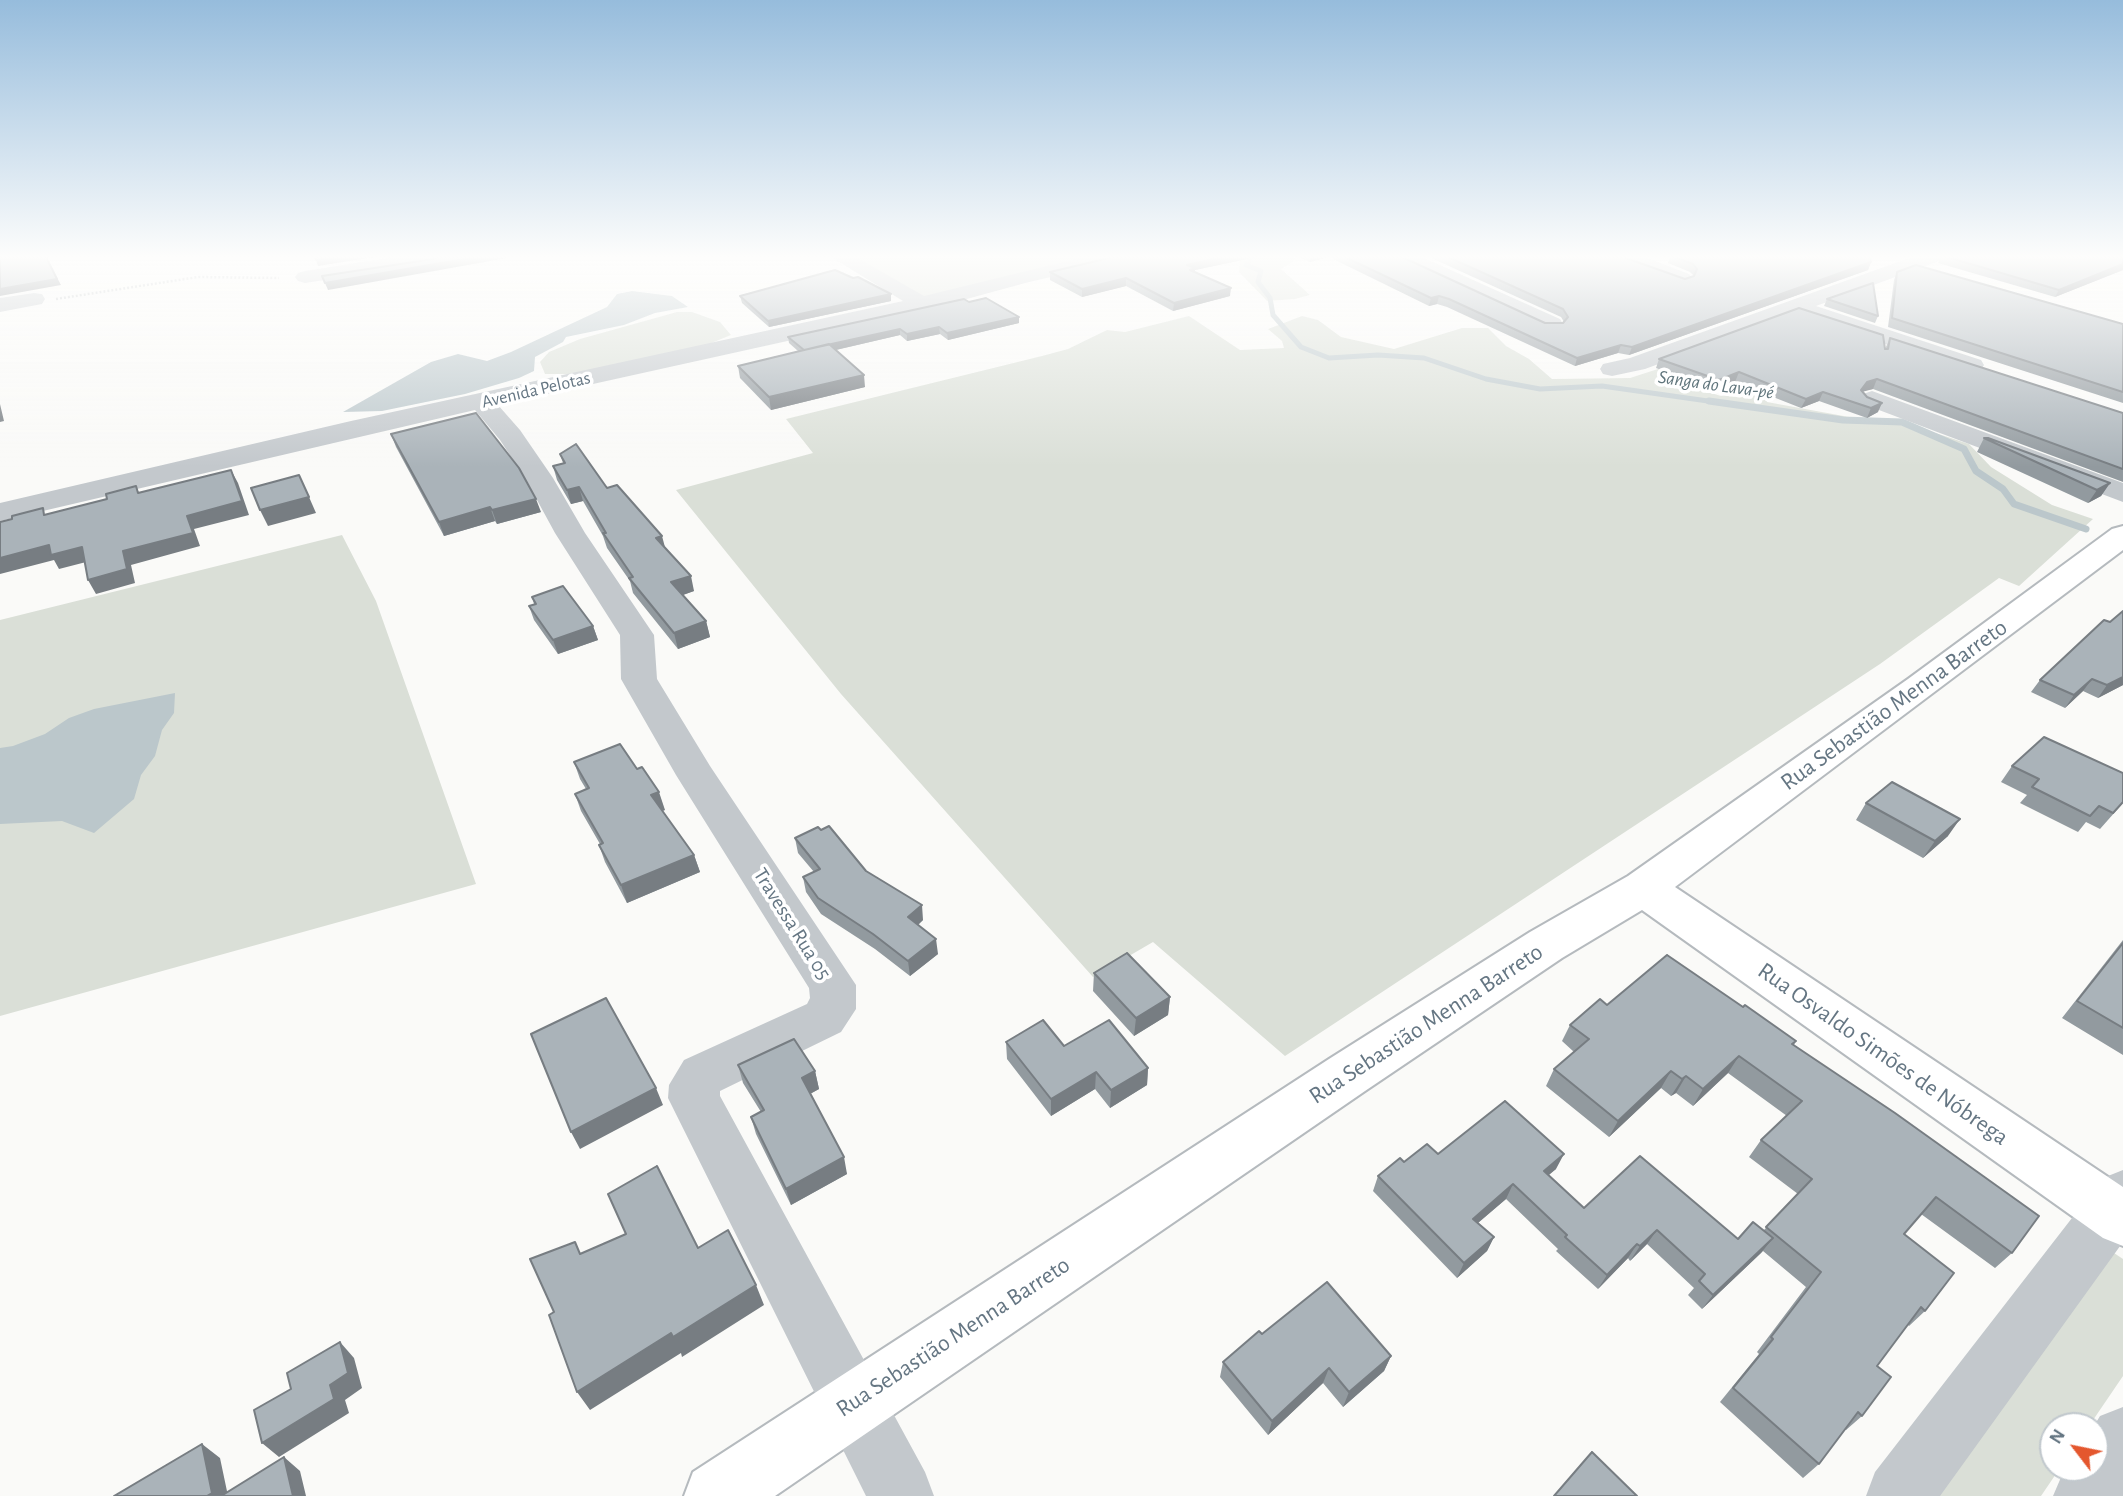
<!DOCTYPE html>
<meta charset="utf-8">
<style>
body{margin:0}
#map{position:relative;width:2123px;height:1496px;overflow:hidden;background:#fafaf8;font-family:"Alegreya Sans",sans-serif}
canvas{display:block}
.north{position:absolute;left:2039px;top:1412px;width:70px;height:70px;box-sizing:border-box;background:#fff;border:2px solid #c1c8cd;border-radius:50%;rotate:302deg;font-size:19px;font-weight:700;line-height:28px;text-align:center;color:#657683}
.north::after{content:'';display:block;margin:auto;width:24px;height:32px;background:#e4572e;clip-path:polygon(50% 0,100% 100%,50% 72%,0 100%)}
</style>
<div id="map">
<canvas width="2123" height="1496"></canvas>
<div class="north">N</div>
</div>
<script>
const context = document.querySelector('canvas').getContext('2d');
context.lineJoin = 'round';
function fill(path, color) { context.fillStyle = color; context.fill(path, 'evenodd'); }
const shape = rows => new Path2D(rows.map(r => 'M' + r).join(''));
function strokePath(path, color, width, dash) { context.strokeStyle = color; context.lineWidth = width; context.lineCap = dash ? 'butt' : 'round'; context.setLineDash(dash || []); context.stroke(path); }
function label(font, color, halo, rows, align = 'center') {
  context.font = font + ' "Alegreya Sans",sans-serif'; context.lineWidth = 7; context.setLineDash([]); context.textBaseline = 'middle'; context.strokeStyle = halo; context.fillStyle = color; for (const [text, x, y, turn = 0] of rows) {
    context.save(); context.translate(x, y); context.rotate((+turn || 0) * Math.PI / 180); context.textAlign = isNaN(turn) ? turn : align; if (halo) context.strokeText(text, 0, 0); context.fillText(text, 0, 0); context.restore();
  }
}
fill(shape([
 [850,257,1119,257,928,300],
 [1240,257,1294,257,1296,260,1281,269,1310,295,1295,299,1267,301,1239,272],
 [677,312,692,312,720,322,731,335,709,344,573,374,545,374,540,362,549,352,580,339],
 [1189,316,1240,350,1284,348,1282,341,1268,329,1302,316,1318,320,1341,337,1394,349,1462,328,1488,328,1506,346,1529,359,1552,379,1630,378,1661,368,1677,373,1665,379,1721,396,1746,388,1766,392,1767,402,1871,421,1902,422,1969,444,1991,467,2052,505,2093,519,2019,586,1999,578,1880,664,1285,1056,1153,942,1093,977,841,694,676,490,813,453,786,419,1042,356,1068,349,1107,330,1125,332],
 [342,535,376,601,476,884,0,1016,0,620],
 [2111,1251,2123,1259,2123,1376,2089,1426,2053,1426,2053,1468,2060,1468,2041,1496,1929,1496]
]), '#dadfd7');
fill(shape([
 [632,291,672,296,688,307,655,313,624,325,566,337,563,342,535,357,534,371,519,378,465,394,382,411,343,412,431,362,458,354,487,361,511,352,607,307,617,294],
 [175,693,174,713,162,730,155,756,141,775,134,799,94,833,62,821,0,824,0,748,13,746,45,734,69,718,94,709]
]), '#bbc7cb');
strokePath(shape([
 [1251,257,1246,265,1261,271,1258,282,1270,298,1273,315,1301,347,1329,358,1378,355,1424,358,1486,379,1540,389,1602,386,1722,403]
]), '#bbc7cb', 5);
strokePath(shape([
 [1709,401,1843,420,1902,422,1964,449,1976,471,2003,489,2014,504,2086,529]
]), '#bbc7cb', 7);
const major = shape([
 [2123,526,2123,550,1675,887,2123,1187,2123,1246,2103,1238,1642,910,1562,958,1365,1091,775,1496,684,1496,693,1472,1329,1059,1530,932,1628,876,1908,679,2112,529,2123,526]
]);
strokePath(major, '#b5babe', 4);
strokePath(shape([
 [56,299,198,277,279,278]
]), '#bbbfc2', 2.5, [2, 2]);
fill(shape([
 [393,257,445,257,435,263,305,283,298,281,295,277,298,273,305,271,393,257],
 [831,257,856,257,924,296,1084,257,1123,257,1120,261,1029,282,923,311,498,405,520,430,553,478,585,533,654,635,657,679,710,766,856,985,856,1009,841,1032,720,1091,720,1096,925,1472,934,1496,866,1496,668,1098,669,1085,684,1060,807,1004,810,998,809,988,676,775,621,679,620,635,555,533,525,478,500,440,475,410,0,521,0,503,351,421,903,301,831,257],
 [1395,257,1422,257,1560,319,1563,324,1560,329,1552,331,1544,329,1398,261,1395,257],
 [1616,257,1645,257,1689,274,1692,278,1689,282,1682,284,1675,282,1619,261,1616,257],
 [1912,257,1942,257,1939,261,1816,306,1981,360,1984,365,1981,370,1972,372,1963,370,1795,314,1645,369,1612,376,1603,374,1600,369,1603,364,1630,358,1912,257],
 [34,293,42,294,45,299,42,304,0,312,0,298,34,293],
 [1872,391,2123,483,2123,502,1863,404,1859,399,1863,394,1872,391],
 [2123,1170,2123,1242,1940,1496,1866,1496,1875,1472,2103,1178,2123,1170],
 [2123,1407,2123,1496,2053,1496,2065,1468,2095,1468,2094,1426,2100,1416,2123,1407]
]), '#c3c8cc');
fill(major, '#fff');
fill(shape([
 [1113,257,1256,257,1195,270,1195,272,1230,296,1173,311,1126,286,1082,297,1050,280,1050,272],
 [1300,257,1328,257,1310,262],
 [1329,257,1402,257,1545,323,1563,323,1564,322,1561,317,1429,257,1623,257,1685,279,1694,276,1690,272,1668,263,1670,257,1870,257,1871,262,1868,270,1629,355,1618,353,1575,366,1447,307,1437,304,1429,306],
 [1941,257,2123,257,2123,270,2055,297,1938,263],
 [1897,272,2123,324,2123,403,1888,327,1894,280],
 [740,296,891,301,769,327,742,303],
 [1827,299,1878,316,1875,323,1824,306],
 [969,302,1019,317,1019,323,948,340,940,334,907,341,900,335,836,350,865,387,771,410,740,378,738,366,798,351,789,343,788,337],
 [1890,338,2123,413,2123,482,1873,389,1862,391,1878,412,1867,418,1819,401,1801,408,1735,382,1715,390,1656,368,1659,359,1885,349],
 [391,434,541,512,497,524,495,521,444,536,396,447],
 [1984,438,2110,483,2101,496,2088,503,1977,452],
 [560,454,607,488,666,548,694,591,682,595,706,621,710,637,678,649,633,593,630,581,607,548,603,536,583,501,571,504,557,480,553,466,563,463],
 [532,597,593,626,598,640,558,654,534,620,529,606,534,604],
 [2104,620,2123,685,2098,698,2083,691,2065,708,2031,692,2040,680],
 [574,762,665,810,662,811,694,855,700,872,627,903,605,862,599,845,600,844,581,811,575,794,586,789,580,779],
 [2012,766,2123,803,2100,829,2086,822,2078,832,2020,803,2027,795,2001,782],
 [1866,803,1948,836,1923,858,1856,820],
 [795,838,866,871,923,920,918,925,938,954,910,976,875,949,821,914,806,892,803,877,814,872,798,853],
 [2123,940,2123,1055,2062,1018],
 [1094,973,1170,997,1168,1015,1134,1036,1093,991],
 [1607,1005,1743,1007,1796,1041,1794,1045,2012,1253,1995,1268,1921,1214,1904,1234,1925,1311,1909,1326,1908,1325,1877,1366,1862,1416,1846,1430,1845,1429,1819,1464,1803,1478,1720,1402,1759,1354,1757,1352,1806,1287,1763,1251,1702,1309,1688,1295,1694,1288,1647,1244,1630,1261,1628,1258,1598,1289,1556,1251,1558,1249,1506,1199,1478,1223,1494,1237,1487,1251,1457,1278,1373,1191,1378,1176,1404,1162,1438,1154,1556,1169,1548,1175,1584,1208,1738,1239,1764,1230,1798,1194,1749,1157,1761,1140,1787,1116,1728,1073,1693,1106,1676,1093,1671,1096,1661,1088,1609,1137,1546,1086,1554,1069,1574,1052,1562,1041,1570,1025],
 [1006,1042,1064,1046,1148,1068,1147,1085,1110,1108,1095,1089,1051,1116,1007,1059],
 [738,1065,815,1071,819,1089,810,1094,847,1174,791,1205,756,1134,751,1117,761,1112,743,1083],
 [1262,1334,1391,1356,1384,1371,1343,1407,1323,1383,1268,1435,1220,1377,1223,1362]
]), '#929a9f');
fill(shape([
 [46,257,61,285,0,296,0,289],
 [333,257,375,257,318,266,316,260],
 [476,257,507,257,507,258,328,290,325,283],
 [1221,257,1256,257,1195,270,1194,276,1187,265],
 [1310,257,1328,257,1310,262],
 [1871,262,1868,270,1629,355,1632,347],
 [2123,264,2123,270,2055,297,2059,290],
 [1126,278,1126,286,1082,297,1082,289],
 [1231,288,1230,296,1173,311,1174,303],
 [891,294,891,301,769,327,768,321],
 [1439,296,1437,304,1429,306,1431,298],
 [1019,317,1019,323,948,340,947,333],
 [939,327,940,334,907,341,907,334],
 [900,329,900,335,805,357,804,350],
 [1621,345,1618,353,1575,366,1577,358],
 [1739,372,1735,382,1715,390,1719,380],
 [864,375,865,387,771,410,769,397],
 [1877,379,1873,389,1862,392,1861,390,1867,382],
 [1823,392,1819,401,1801,408,1806,399],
 [1882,403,1878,412,1867,418,1871,408],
 [0,404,4,421,0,422],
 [231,470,238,483,249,515,194,529,200,546,131,565,135,583,96,594,88,580,123,551,187,516],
 [2110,483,2101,496,2088,503,2097,490],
 [579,487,583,501,571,504,567,490],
 [309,497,316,513,268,526,260,510],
 [536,499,541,512,497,524,492,510],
 [490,507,495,521,444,536,439,522],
 [662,536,666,551,656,538],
 [49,545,82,547,90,561,59,569,54,560,0,574,0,558],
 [691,576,694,591,675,598,671,582],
 [706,621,710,637,678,649,674,633],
 [593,626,598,640,558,654,553,640],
 [2123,677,2123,685,2098,698,2107,685],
 [2092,679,2083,691,2065,708,2074,695],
 [659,792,665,810,656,813,651,795],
 [1960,819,1948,836,1923,858,1935,841],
 [694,855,700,872,627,903,621,885],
 [922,905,923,920,910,932,908,917],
 [936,939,938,954,910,976,908,961],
 [1170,997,1168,1015,1134,1036,1136,1018],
 [1739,1056,1728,1073,1693,1106,1703,1089],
 [1148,1068,1147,1085,1110,1108,1111,1090],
 [815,1071,819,1089,806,1096,802,1078],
 [1671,1071,1661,1088,1609,1137,1618,1121],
 [1096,1072,1095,1089,1051,1116,1051,1099],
 [1686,1076,1676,1093,1671,1096,1682,1079],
 [656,1088,663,1105,580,1149,571,1132],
 [1564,1154,1556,1169,1536,1186,1544,1171],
 [844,1157,847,1174,791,1205,786,1189],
 [1513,1184,1506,1199,1466,1233,1473,1219],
 [1657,1230,1647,1244,1630,1261,1640,1246],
 [1494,1237,1487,1251,1457,1278,1464,1263],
 [1773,1238,1761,1253,1702,1309,1713,1295],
 [1637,1244,1628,1258,1598,1289,1607,1275],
 [756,1285,764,1305,682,1357,681,1353,590,1410,577,1392,671,1333],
 [340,1342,354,1358,362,1388,345,1400,349,1413,279,1457,262,1443,330,1385],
 [1391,1356,1384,1371,1343,1407,1349,1392],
 [1329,1368,1323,1383,1268,1435,1272,1421],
 [202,1444,220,1458,228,1496,207,1496],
 [284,1457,300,1471,306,1496,293,1496]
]), '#777d82');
const building = shape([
 [0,257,46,257,57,279,0,289,0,257],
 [315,257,333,257,316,260,315,257],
 [437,257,476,257,325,283,322,276,433,259,437,257],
 [1113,257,1221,257,1187,265,1195,268,1190,270,1231,288,1174,303,1126,278,1082,289,1050,272,1113,257],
 [1345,257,1402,257,1545,323,1563,323,1568,317,1563,309,1448,257,1623,257,1685,279,1694,276,1697,269,1693,264,1675,257,1870,257,1871,262,1632,347,1621,345,1577,358,1449,299,1439,296,1431,298,1345,257],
 [1947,257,2123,257,2123,264,2059,290,1947,257],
 [1916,265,2123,324,2123,392,1892,318,1897,272,1916,265],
 [835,270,853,278,858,277,891,294,768,321,740,296,835,270],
 [1873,283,1878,316,1827,299,1873,283],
 [986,298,1019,317,947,333,939,327,907,334,900,329,804,350,788,337,964,299,969,302,986,298],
 [1799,308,1883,335,1885,349,1888,349,1890,338,2123,413,2123,469,1877,379,1867,382,1861,390,1867,397,1882,403,1871,408,1823,392,1806,399,1739,372,1719,380,1659,359,1799,308],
 [829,344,864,375,769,397,738,366,829,344],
 [476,413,519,468,536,499,492,510,490,507,439,522,391,434,476,413],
 [1984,438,1988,438,2110,483,2097,490,1984,438],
 [576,444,607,488,617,485,662,536,656,538,691,576,671,582,706,621,674,633,629,578,633,577,603,533,606,533,579,487,567,490,553,466,565,463,560,454,576,444],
 [231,470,242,501,187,516,193,533,123,551,127,569,88,580,82,547,51,555,49,545,0,558,0,522,12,519,12,516,43,508,44,515,107,499,106,494,136,486,138,493,231,470],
 [299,475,309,497,260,510,251,488,299,475],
 [563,586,593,626,553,640,529,606,536,604,532,597,563,586],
 [2123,611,2123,677,2107,685,2092,679,2074,695,2040,680,2104,620,2110,622,2123,611],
 [2044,737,2123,773,2123,802,2113,813,2099,806,2090,816,2032,787,2039,779,2012,766,2044,737],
 [620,744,637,769,642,767,659,792,651,795,694,855,621,885,599,845,603,843,575,794,589,788,574,762,620,744],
 [1892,782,1960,819,1935,841,1866,803,1892,782],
 [829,826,866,871,922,905,908,917,936,939,908,961,873,934,818,898,803,877,820,869,795,838,818,827,821,830,829,826],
 [2123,943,2123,1028,2077,1001,2123,943],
 [1127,953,1170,997,1136,1018,1094,973,1127,953],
 [1667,955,1743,1007,1745,1005,1796,1041,1792,1044,1895,1113,2039,1216,2012,1253,1936,1197,1904,1234,1954,1273,1925,1311,1921,1307,1877,1366,1891,1377,1862,1416,1858,1412,1819,1464,1733,1388,1773,1339,1771,1337,1821,1272,1766,1227,1812,1179,1761,1140,1802,1101,1739,1056,1703,1089,1686,1076,1682,1079,1671,1071,1618,1121,1554,1069,1589,1039,1570,1025,1600,999,1607,1005,1667,955],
 [606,998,656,1088,571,1132,531,1034,606,998],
 [1043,1020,1064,1046,1109,1020,1148,1068,1111,1090,1096,1072,1051,1099,1006,1042,1043,1020],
 [794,1039,815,1071,802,1078,844,1157,786,1189,751,1117,764,1110,738,1065,794,1039],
 [1505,1101,1564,1154,1544,1171,1584,1208,1640,1156,1738,1239,1753,1222,1773,1238,1713,1295,1699,1281,1705,1274,1657,1230,1640,1246,1637,1244,1607,1275,1565,1237,1567,1235,1513,1184,1473,1219,1494,1237,1464,1263,1378,1176,1400,1158,1404,1162,1427,1144,1438,1154,1505,1101],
 [657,1166,698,1248,728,1230,756,1285,673,1337,671,1333,577,1392,549,1315,554,1312,530,1259,575,1242,580,1254,626,1234,608,1194,657,1166],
 [1327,1282,1391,1356,1349,1392,1329,1368,1272,1421,1223,1362,1259,1331,1262,1334,1327,1282],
 [340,1342,348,1373,330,1385,334,1399,262,1443,254,1410,291,1389,287,1373,340,1342],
 [202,1444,212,1493,207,1496,114,1496,202,1444],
 [1592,1452,1637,1496,1554,1496,1592,1452],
 [284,1457,293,1496,221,1496,284,1457]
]);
fill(building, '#aab3b9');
strokePath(building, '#777d82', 2);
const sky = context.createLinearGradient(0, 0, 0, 467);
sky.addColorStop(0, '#96bcdc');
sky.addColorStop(0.55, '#fdfdfc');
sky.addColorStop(1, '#fdfdfc00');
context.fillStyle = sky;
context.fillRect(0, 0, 2123, 467);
label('18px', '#657683', '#fff', [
 ["Avenida Pelotas",536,390,-13]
]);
label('italic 19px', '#60757c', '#fff', [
 ["Sanga do Lava-pé",1716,385,8]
]);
label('21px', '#657683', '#fff', [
 ["Travessa Rua 05",792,924,58]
]);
label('24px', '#657683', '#fff', [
 ["Rua Sebastião Menna Barreto",1894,705,-36],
 ["Rua Sebastião Menna Barreto",1426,1024,-33],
 ["Rua Osvaldo Simões de Nóbrega",1883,1054,35],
 ["Rua Sebastião Menna Barreto",953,1337,-33]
]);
</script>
